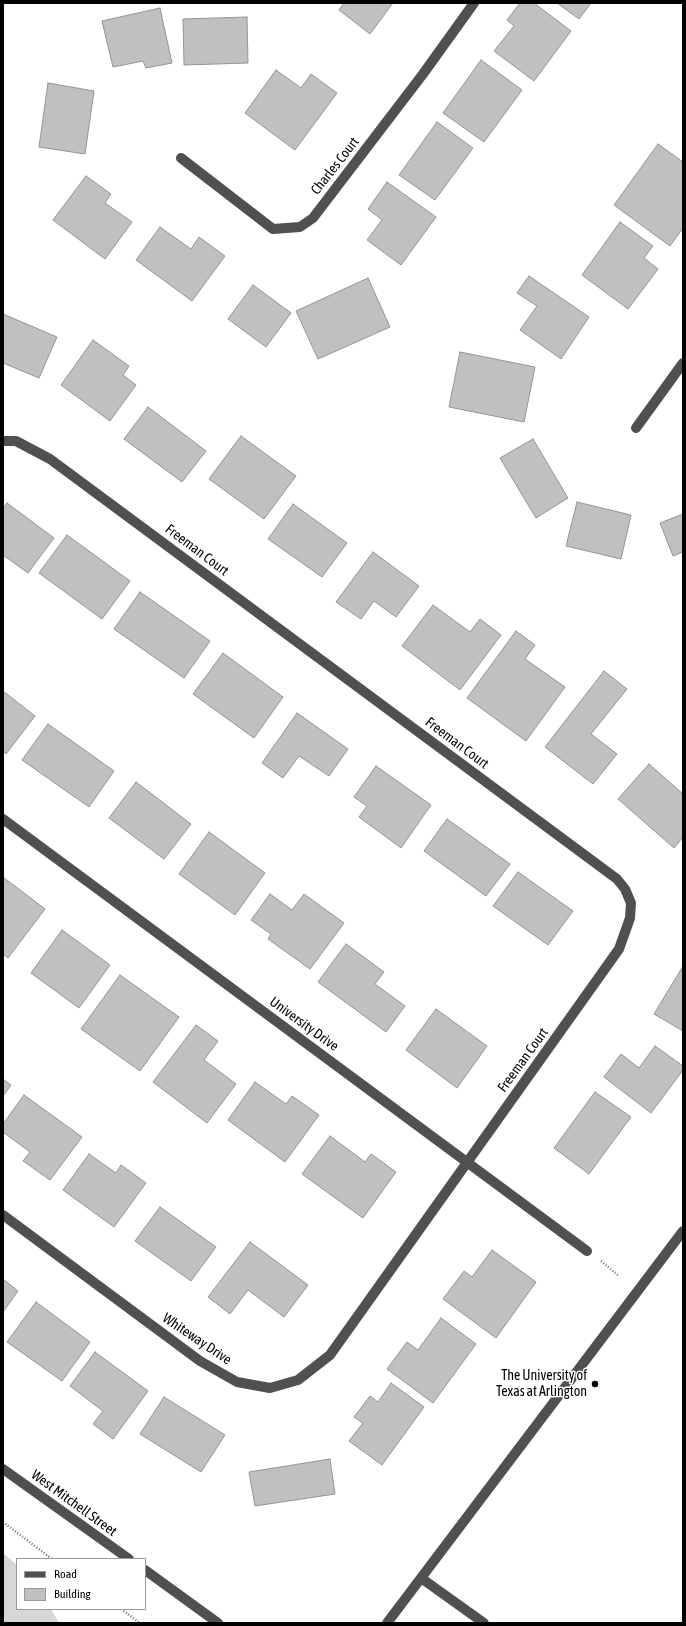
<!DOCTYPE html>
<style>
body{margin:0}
#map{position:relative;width:686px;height:1626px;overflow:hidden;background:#fff;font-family:"Asap Condensed",sans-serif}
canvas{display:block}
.frame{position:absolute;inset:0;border:4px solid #000;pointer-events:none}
.legend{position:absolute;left:16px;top:1558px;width:130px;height:52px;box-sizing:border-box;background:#fff;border:1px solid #999;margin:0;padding:5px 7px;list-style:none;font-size:12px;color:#000}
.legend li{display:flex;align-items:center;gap:8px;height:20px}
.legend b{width:20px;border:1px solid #999}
</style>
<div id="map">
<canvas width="686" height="1626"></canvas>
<div class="frame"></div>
<ul class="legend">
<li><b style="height:5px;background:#505050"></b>Road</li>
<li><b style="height:11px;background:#c0c0c0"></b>Building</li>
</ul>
</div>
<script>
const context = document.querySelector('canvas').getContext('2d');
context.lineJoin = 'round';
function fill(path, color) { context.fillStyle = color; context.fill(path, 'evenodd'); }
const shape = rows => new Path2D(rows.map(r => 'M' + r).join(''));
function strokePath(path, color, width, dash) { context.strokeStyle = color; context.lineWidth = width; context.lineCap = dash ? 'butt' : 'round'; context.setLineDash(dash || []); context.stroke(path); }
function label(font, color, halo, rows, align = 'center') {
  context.font = font + ' "Asap Condensed",sans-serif'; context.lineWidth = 3; context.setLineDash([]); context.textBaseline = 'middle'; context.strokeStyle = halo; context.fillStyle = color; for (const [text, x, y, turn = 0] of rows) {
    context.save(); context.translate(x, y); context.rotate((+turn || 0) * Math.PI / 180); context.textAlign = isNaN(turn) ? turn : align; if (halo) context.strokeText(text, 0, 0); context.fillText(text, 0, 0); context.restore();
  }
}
fill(shape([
 [3,1553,17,1565,17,1609,51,1609,59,1623,3,1623]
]), '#d7d7d7');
const building = shape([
 [344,3,393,3,370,34,339,10,344,3],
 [520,3,534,3,571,31,534,81,494,51,514,26,507,20,520,3],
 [557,3,591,3,579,19,557,3],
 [160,8,172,63,146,68,143,61,113,67,102,21,160,8],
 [247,17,248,63,184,65,183,19,247,17],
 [481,60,522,90,484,142,443,113,481,60],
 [276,70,301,88,311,74,337,93,295,150,245,113,276,70],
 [48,83,94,91,85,154,39,147,48,83],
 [437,122,473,148,435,200,399,175,437,122],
 [658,144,683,162,683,228,670,246,614,205,658,144],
 [86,176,111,194,105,203,132,222,105,259,53,220,86,176],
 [387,182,436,217,401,265,367,240,382,220,368,209,387,182],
 [620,222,653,246,644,258,658,269,628,309,582,275,620,222],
 [160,227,191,249,199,237,225,256,192,301,136,260,160,227],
 [529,276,589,317,561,359,520,330,537,306,517,293,529,276],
 [368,278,390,327,318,359,296,311,368,278],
 [253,285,291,313,266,347,228,319,253,285],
 [3,314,57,337,39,378,3,363,3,314],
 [93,340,129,366,123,375,136,385,110,421,61,385,93,340],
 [460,352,535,367,524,422,449,407,460,352],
 [148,407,206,451,182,482,124,439,148,407],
 [241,436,296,476,264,519,209,479,241,436],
 [533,439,568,498,536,518,500,458,533,439],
 [577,502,631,515,621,559,566,546,577,502],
 [7,503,54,538,28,573,3,555,3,509,7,503],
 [293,504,347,543,322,577,268,539,293,504],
 [683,514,683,552,673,556,660,523,683,514],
 [67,535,130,581,102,619,39,573,67,535],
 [373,552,419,586,396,617,374,601,361,619,336,602,373,552],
 [140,592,210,641,184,678,114,629,140,592],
 [433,605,470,632,480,619,501,635,460,690,402,646,433,605],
 [516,631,535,645,525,659,565,687,526,741,467,698,516,631],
 [223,653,283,697,254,738,193,694,223,653],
 [604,671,627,689,591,734,617,754,593,784,545,747,604,671],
 [3,691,35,716,6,754,3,751,3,691],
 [297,713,348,749,329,776,299,756,283,778,262,763,297,713],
 [48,724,114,771,89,807,22,760,48,724],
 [649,764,683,794,683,837,674,848,618,799,649,764],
 [376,766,431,805,401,848,359,817,367,806,354,797,376,766],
 [136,782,191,824,164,859,109,818,136,782],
 [447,819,510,864,486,896,424,851,447,819],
 [209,832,265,873,235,915,179,874,209,832],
 [518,872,573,911,548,945,493,906,518,872],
 [3,877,45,909,8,958,3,954,3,877],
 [270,894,292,910,304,894,344,923,310,969,268,939,271,934,251,920,270,894],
 [62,930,110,965,79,1008,31,973,62,930],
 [346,944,384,972,375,984,405,1006,386,1032,318,982,346,944],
 [683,966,683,1031,654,1014,683,966],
 [120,975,179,1017,140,1071,81,1029,120,975],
 [436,1009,487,1046,457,1088,406,1050,436,1009],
 [196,1025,218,1041,204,1060,236,1084,207,1123,153,1082,196,1025],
 [655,1046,683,1066,683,1070,651,1113,604,1077,621,1054,639,1068,655,1046],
 [3,1079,11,1085,3,1096,3,1079],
 [255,1082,286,1104,292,1096,319,1115,285,1162,228,1120,255,1082],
 [595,1092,631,1117,589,1174,554,1148,595,1092],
 [24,1095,82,1137,50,1180,23,1161,30,1152,3,1132,3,1124,24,1095],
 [330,1136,365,1162,371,1154,396,1172,363,1218,302,1174,330,1136],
 [89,1154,116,1173,121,1165,146,1183,114,1227,63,1190,89,1154],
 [160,1207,216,1247,191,1281,135,1241,160,1207],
 [250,1242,308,1285,284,1317,248,1290,230,1314,208,1297,250,1242],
 [492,1250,536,1282,496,1338,443,1299,464,1271,472,1277,492,1250],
 [3,1279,18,1291,3,1312,3,1279],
 [36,1302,90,1342,62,1381,7,1342,36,1302],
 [441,1318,476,1344,433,1403,387,1369,407,1342,418,1350,441,1318],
 [95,1352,148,1391,113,1439,93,1424,103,1411,70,1386,95,1352],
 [391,1383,424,1407,382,1465,349,1441,363,1423,354,1417,370,1396,378,1402,391,1383],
 [164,1397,225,1435,201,1472,140,1434,164,1397],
 [330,1459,335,1494,255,1506,249,1472,330,1459]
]);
fill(building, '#c0c0c0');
strokePath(building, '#949494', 1);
strokePath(shape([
 [601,1261,619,1276],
 [3,1522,52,1559],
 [121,1609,140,1623]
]), '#727272', 2.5, [1, 2]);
strokePath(shape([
 [181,158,273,229,300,227,313,218,423,74,474,3],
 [636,428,683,363],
 [3,441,16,441,50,459,617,879,625,889,631,903,630,918,619,949,330,1355,298,1380,270,1388,237,1382,200,1361,3,1215],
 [3,819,587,1251],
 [3,1469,129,1559],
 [145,1570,218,1623],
 [421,1578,484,1623],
 [387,1623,683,1231]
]), '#505050', 10);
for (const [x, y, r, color] of [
 [595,1384,4,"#000"]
]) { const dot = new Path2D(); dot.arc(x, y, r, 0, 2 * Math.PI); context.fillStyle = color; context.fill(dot); strokePath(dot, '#fff', 1.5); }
label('14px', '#000', '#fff', [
 ["Charles Court",335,166,-52],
 ["Freeman Court",197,550,37],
 ["Freeman Court",457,743,37],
 ["University Drive",304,1024,36],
 ["Freeman Court",523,1060,-54],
 ["Whiteway Drive",197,1339,34],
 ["West Mitchell Street",74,1503,36]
]);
label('14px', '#000', '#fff', [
 ["The University of",587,1376],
 ["Texas at Arlington",587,1392]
], 'right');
</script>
